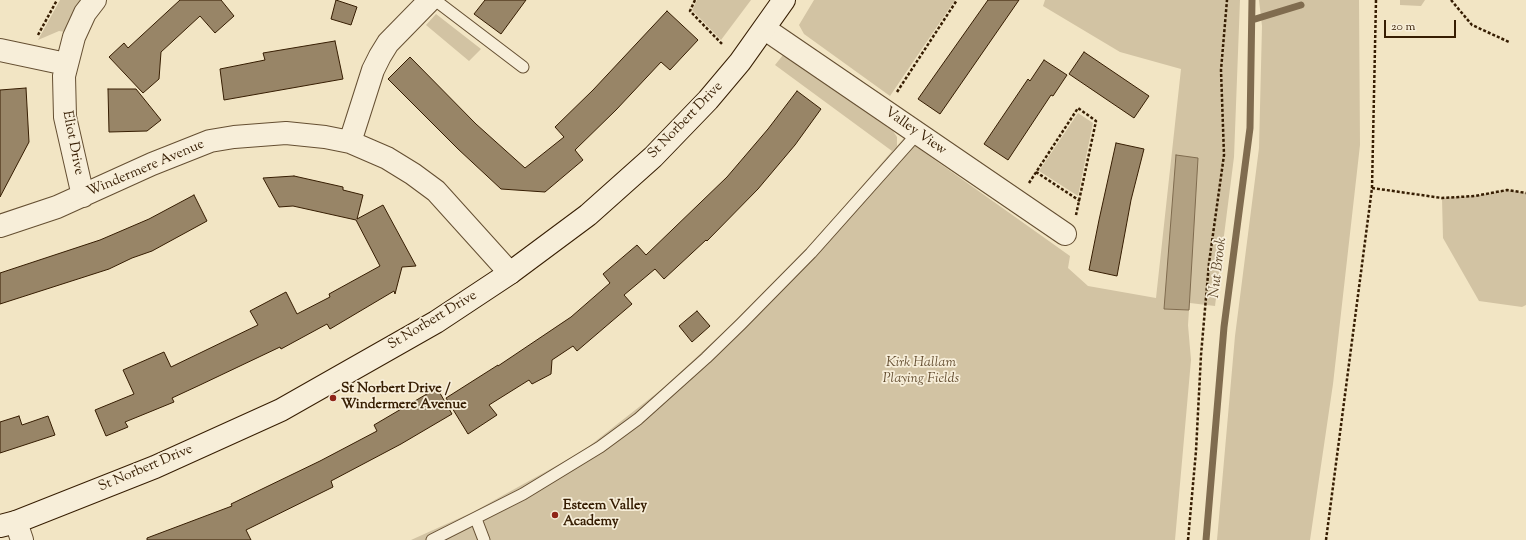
<!DOCTYPE html>
<style>
body{margin:0}
#map{position:relative;width:1526px;height:540px;overflow:hidden;background:#f2e5c4;font-family:"Sorts Mill Goudy",serif}
canvas{display:block}
.scale{position:absolute;left:1384px;top:20px;width:72px;height:18px;box-sizing:border-box;border:2px solid #361d02;border-top:0;padding-left:5px;font-size:12px;line-height:14px;white-space:nowrap;color:#361d02;-webkit-text-stroke:3px #f7eed9;paint-order:stroke}
</style>
<div id="map">
<canvas width="1526" height="540"></canvas>
<div class="scale">20 m</div>
</div>
<script>
const context = document.querySelector('canvas').getContext('2d');
context.lineJoin = 'round';
function fill(path, color) { context.fillStyle = color; context.fill(path, 'evenodd'); }
const shape = rows => new Path2D(rows.map(r => 'M' + r).join(''));
function strokePath(path, color, width, dash) { context.strokeStyle = color; context.lineWidth = width; context.lineCap = dash ? 'butt' : 'round'; context.setLineDash(dash || []); context.stroke(path); }
function label(font, color, halo, rows, align = 'center') {
  context.font = font + ' "Sorts Mill Goudy",serif'; context.lineWidth = 3.5; context.setLineDash([]); context.textBaseline = 'middle'; context.strokeStyle = halo; context.fillStyle = color; for (const [text, x, y, turn = 0] of rows) {
    context.save(); context.translate(x, y); context.rotate((+turn || 0) * Math.PI / 180); context.textAlign = isNaN(turn) ? turn : align; if (halo) context.strokeText(text, 0, 0); context.fillText(text, 0, 0); context.restore();
  }
}
fill(shape([
 [60,0,82,0,65,32,59,31,38,40],
 [697,0,751,0,721,40,692,10],
 [814,0,955,0,890,96,804,34,799,25],
 [1045,0,1240,0,1234,157,1215,306,1165,300,1165,309,1189,310,1188,325,1191,360,1175,540,411,540,473,512,583,451,662,389,741,316,812,244,892,151,775,65,783,55,893,131,897,137,897,146,904,138,1070,256,1068,268,1088,286,1156,298,1181,69,1120,52,1043,6],
 [1259,0,1359,0,1360,145,1333,384,1310,540,1217,540,1235,336,1259,148,1262,26],
 [1400,0,1425,0,1421,6,1400,5],
 [436,14,481,49,469,61,426,25],
 [1078,113,1093,123,1078,196,1039,171],
 [1507,190,1526,193,1526,305,1522,307,1479,301,1443,238,1442,198,1475,196]
]), '#d2c3a3');
const water = shape([
 [1176,155,1198,158,1189,310,1164,309,1176,155]
]);
fill(water, '#b2a182');
strokePath(water, '#806c4f', 1);
strokePath(shape([
 [1252,20,1301,5],
 [1206,540,1224,327,1250,128,1252,0]
]), '#806c4f', 7);
const building = shape([
 [180,0,221,0,234,16,215,33,200,16,161,52,159,79,143,93,109,57,124,43,128,48,180,0],
 [336,0,357,7,351,25,331,19,336,0],
 [485,0,526,0,501,34,474,14,485,0],
 [988,0,1019,0,940,114,918,99,988,0],
 [667,11,698,40,670,70,661,62,616,110,575,150,583,160,545,192,501,189,458,149,388,79,410,57,476,124,525,168,564,137,555,127,593,90,667,11],
 [335,41,343,79,224,100,220,69,265,60,263,53,335,41],
 [1084,52,1149,96,1134,118,1069,74,1084,52],
 [1044,60,1067,75,1053,96,1051,95,1008,160,984,144,1028,79,1030,81,1044,60],
 [26,88,29,142,0,197,0,90,26,88],
 [108,89,136,89,161,120,147,131,109,132,108,89],
 [797,91,821,109,795,145,758,189,707,241,706,240,664,279,655,269,624,295,632,304,577,351,573,346,552,360,551,374,532,384,529,380,489,405,497,415,468,434,446,398,498,365,498,366,571,317,610,283,603,274,637,245,646,255,727,177,768,129,797,91],
 [1116,143,1144,149,1131,200,1117,276,1089,270,1099,220,1116,143],
 [294,176,343,187,343,190,363,195,357,219,383,205,416,266,402,267,395,294,394,291,330,329,327,324,281,349,280,347,200,385,172,398,174,402,125,422,128,427,106,436,95,410,134,394,123,370,164,352,171,367,258,325,250,311,286,292,297,314,330,297,329,294,380,266,356,220,293,206,279,207,263,178,294,176],
 [194,195,207,221,152,251,132,258,109,269,0,304,0,273,100,240,149,219,194,195],
 [697,311,710,326,692,342,679,326,697,311],
 [437,388,452,414,401,444,331,481,333,487,246,530,251,540,147,540,147,538,232,506,231,504,320,461,377,431,374,425,437,388],
 [19,416,22,425,48,416,55,435,0,453,0,422,19,416]
]);
fill(building, '#988567');
strokePath(building, '#361d02', 1);
const lane = shape([
 [435,0,523,67],
 [476,519,484,540],
 [432,540,523,494,600,447,638,419,706,358,741,324,811,253,917,134]
]);
const street = shape([
 [765,29,1065,234],
 [0,50,66,64],
 [350,142,373,70,380,56,388,43,430,0],
 [83,196,65,117,64,76,74,37,85,13,95,0],
 [0,226,57,207,152,164,210,141,234,137,286,133,325,137,350,142,387,158,413,174,436,191,510,273],
 [16,522,22,540]
]);
const secondary = shape([
 [0,526,16,522,155,467,281,410,436,322,510,273,588,215,653,157,708,100,740,62,784,0]
]);
strokePath(lane, '#654f32', 13);
strokePath(street, '#654f32', 24);
strokePath(secondary, '#361d02', 24);
strokePath(shape([
 [695,0,690,11,723,45],
 [1451,0,1472,25,1509,42],
 [38,35,57,0],
 [897,92,957,0],
 [1036,172,1080,201],
 [1029,183,1078,108,1096,121,1076,215],
 [1372,188,1442,198,1475,196,1507,190,1526,193],
 [1188,540,1196,451,1201,355,1209,263,1224,155,1221,70,1227,0],
 [1326,540,1372,188,1376,0]
]), '#361d02', 2.5, [3, 2]);
strokePath(lane, '#f7eed9', 11);
strokePath(street, '#f7eed9', 22);
strokePath(secondary, '#f7eed9', 22);
for (const [x, y, r, color] of [
 [333,398,4,"#8f2418"],
 [555,515,4,"#8f2418"]
]) { const dot = new Path2D(); dot.arc(x, y, r, 0, 2 * Math.PI); context.fillStyle = color; context.fill(dot); strokePath(dot, '#f7eed9', 1.5); }
label('14px', '#361d02', '#f7eed9', [
 ["St Norbert Drive",686,121,-46],
 ["Valley View",915,132,35],
 ["Eliot Drive",72,143,79],
 ["Windermere Avenue",146,169,-23],
 ["St Norbert Drive",433,321,-31],
 ["St Norbert Drive",146,469,-23]
]);
label('italic 14px', '#654f32', '#f7eed9', [
 ["Kirk Hallam",921,364],
 ["Playing Fields",921,380]
]);
label('bold 14px', '#361d02', '#f7eed9', [
 ["St Norbert Drive /",341,390],
 ["Windermere Avenue",341,406],
 ["Esteem Valley",563,507],
 ["Academy",563,523]
], 'left');
label('italic 15px', '#614b2f', '#f7eed9', [
 ["Nut Brook",1219,268,-83]
]);
</script>
